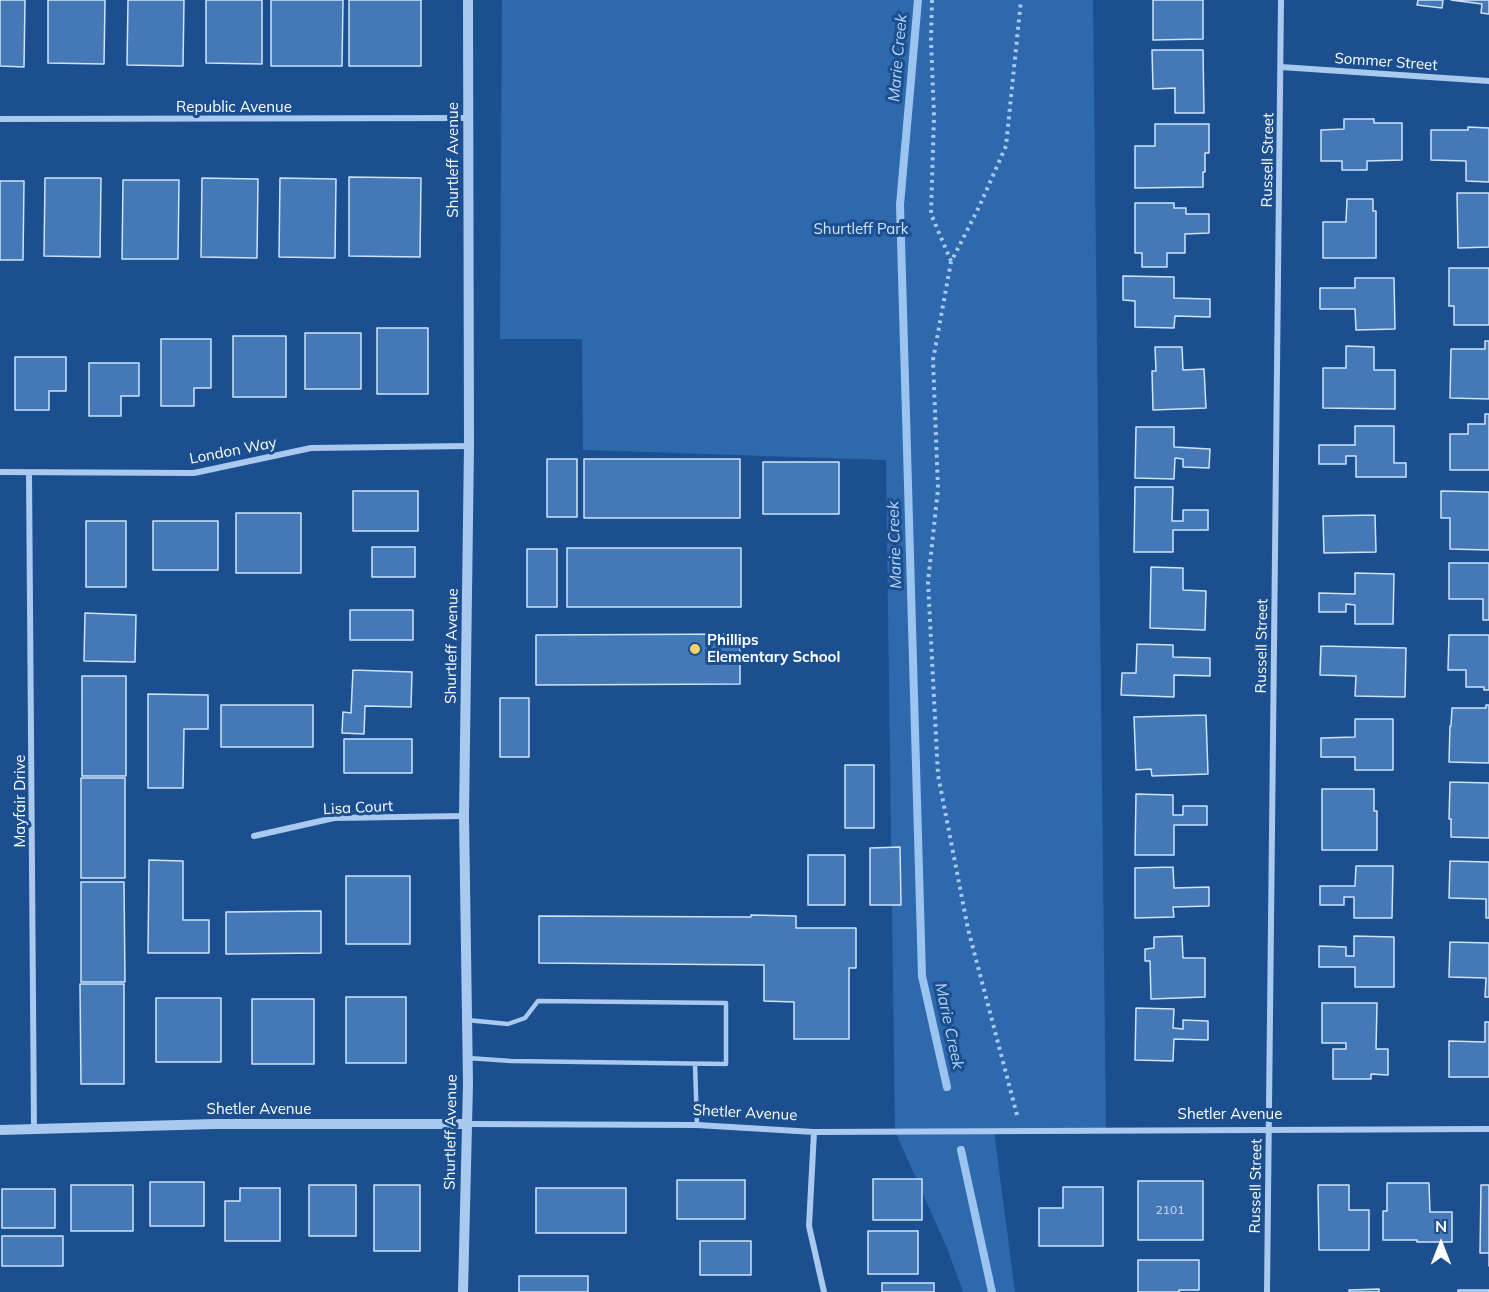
<!DOCTYPE html>
<style>
body{margin:0}
#map{position:relative;width:1489px;height:1292px;overflow:hidden;background:#1b4f8f;font-family:Mulish,sans-serif}
canvas{display:block}
.north{position:absolute;left:1411px;top:1214px;width:60px;height:60px;-webkit-text-stroke:4px #1b4f8f;paint-order:stroke;rotate:0deg;font-size:16px;font-weight:700;line-height:24px;text-align:center;color:#fff}
.north::after{content:'';display:block;margin:auto;width:21px;height:27px;background:#fff;clip-path:polygon(50% 0,100% 100%,50% 72%,0 100%)}
</style>
<div id="map">
<canvas width="1489" height="1292"></canvas>
<div class="north">N</div>
</div>
<script>
const context = document.querySelector('canvas').getContext('2d');
context.lineJoin = 'round';
function fill(path, color) { context.fillStyle = color; context.fill(path, 'evenodd'); }
const shape = rows => new Path2D(rows.map(r => 'M' + r).join(''));
function strokePath(path, color, width, dash) { context.strokeStyle = color; context.lineWidth = width; context.lineCap = dash ? 'butt' : 'round'; context.setLineDash(dash || []); context.stroke(path); }
function label(font, color, halo, rows, align = 'center') {
  context.font = font + ' Mulish,sans-serif'; context.lineWidth = 6; context.setLineDash([]); context.textBaseline = 'middle'; context.strokeStyle = halo; context.fillStyle = color; for (const [text, x, y, turn = 0] of rows) {
    context.save(); context.translate(x, y); context.rotate((+turn || 0) * Math.PI / 180); context.textAlign = isNaN(turn) ? turn : align; if (halo) context.strokeText(text, 0, 0); context.fillText(text, 0, 0); context.restore();
  }
}
fill(shape([
 [502,0,1093,0,1106,1130,994,1131,1015,1292,963,1292,947,1248,895,1131,886,460,583,450,582,339,500,339]
]), '#2e69ad');
strokePath(shape([
 [918,0,900,205,922,976,947,1087],
 [961,1150,992,1292]
]), '#9cc4f0', 8);
const building = shape([
 [0,0,25,0,24,67,0,66,0,0],
 [48,0,105,0,104,64,48,63,48,0],
 [128,0,184,0,183,66,127,65,128,0],
 [206,0,262,0,262,64,206,63,206,0],
 [271,0,343,0,342,66,271,66,271,0],
 [349,0,421,0,421,66,349,66,349,0],
 [1153,0,1203,0,1203,39,1153,40,1153,0],
 [1418,0,1443,0,1442,8,1417,5,1418,0],
 [1451,0,1489,0,1489,14,1481,13,1482,4,1451,0],
 [1152,50,1203,50,1204,113,1175,113,1175,88,1153,89,1152,50],
 [1344,119,1374,119,1374,123,1402,123,1402,160,1367,161,1367,170,1342,170,1342,161,1321,161,1321,130,1344,129,1344,119],
 [1155,124,1209,124,1209,153,1205,153,1205,172,1203,172,1203,187,1135,188,1135,146,1155,146,1155,124],
 [1468,127,1489,128,1489,182,1466,181,1466,161,1431,160,1431,130,1468,130,1468,127],
 [349,177,421,178,420,257,349,256,349,177],
 [45,178,101,178,100,257,44,256,45,178],
 [202,178,258,179,257,258,201,257,202,178],
 [280,178,336,179,335,258,279,257,280,178],
 [123,180,179,180,178,259,122,259,123,180],
 [0,181,24,181,23,260,0,260,0,181],
 [1457,193,1489,193,1489,247,1458,248,1457,193],
 [1347,199,1373,199,1373,211,1376,211,1376,258,1323,258,1323,222,1346,222,1347,199],
 [1135,203,1174,203,1174,208,1186,208,1186,214,1209,214,1209,233,1185,234,1185,253,1167,253,1167,267,1142,267,1142,253,1135,253,1135,203],
 [1449,268,1489,268,1489,325,1454,325,1454,306,1449,306,1449,268],
 [1123,276,1174,277,1174,298,1210,299,1210,317,1175,316,1174,328,1135,327,1135,301,1123,300,1123,276],
 [1355,278,1394,278,1395,329,1356,330,1355,309,1320,309,1320,288,1355,288,1355,278],
 [377,328,428,328,428,394,377,394,377,328],
 [305,333,361,333,361,389,305,389,305,333],
 [233,336,286,336,286,397,233,397,233,336],
 [161,339,211,339,211,388,194,388,194,406,161,406,161,339],
 [1485,341,1489,341,1489,399,1450,398,1451,349,1485,349,1485,341],
 [1346,346,1374,347,1374,370,1395,370,1395,409,1323,408,1323,368,1346,368,1346,346],
 [1155,347,1182,347,1183,370,1204,369,1206,408,1153,410,1152,371,1156,371,1155,347],
 [15,357,66,357,66,391,49,391,49,410,15,410,15,357],
 [89,363,139,363,139,396,121,396,121,416,89,416,89,363],
 [1485,414,1489,414,1489,470,1450,470,1450,434,1468,434,1468,424,1485,424,1485,414],
 [1355,426,1394,426,1394,463,1406,463,1406,477,1356,477,1356,456,1346,456,1346,464,1319,464,1319,445,1355,445,1355,426],
 [1136,427,1174,427,1174,447,1210,449,1209,468,1183,467,1183,459,1175,458,1174,479,1135,478,1136,427],
 [547,459,577,459,577,517,547,517,547,459],
 [584,459,740,459,740,518,584,518,584,459],
 [763,462,839,462,839,514,763,514,763,462],
 [1135,487,1173,487,1172,521,1183,521,1183,510,1208,510,1208,530,1173,530,1173,552,1134,552,1135,487],
 [353,491,418,491,418,531,353,531,353,491],
 [1441,491,1489,492,1489,550,1450,549,1450,518,1441,518,1441,491],
 [236,513,301,513,301,573,236,573,236,513],
 [1375,515,1376,552,1324,553,1323,516,1375,515],
 [86,521,126,521,126,587,86,587,86,521],
 [153,521,218,521,218,570,153,570,153,521],
 [372,547,415,547,415,577,372,577,372,547],
 [567,548,741,548,741,607,567,607,567,548],
 [527,549,557,549,557,607,527,607,527,549],
 [1449,563,1489,563,1489,620,1483,620,1483,599,1449,599,1449,563],
 [1151,567,1183,568,1183,590,1206,591,1205,630,1150,628,1151,567],
 [1355,573,1394,574,1393,624,1355,624,1355,605,1346,604,1346,612,1319,612,1319,593,1355,594,1355,573],
 [350,610,413,610,413,640,350,640,350,610],
 [85,613,136,615,135,662,84,661,85,613],
 [740,634,740,684,536,685,536,635,740,634],
 [1449,635,1489,635,1489,690,1484,690,1484,687,1466,687,1466,670,1448,670,1449,635],
 [1137,644,1173,645,1173,657,1210,658,1210,676,1174,675,1174,697,1121,695,1122,673,1136,673,1137,644],
 [1321,646,1406,648,1405,697,1355,696,1356,676,1320,675,1321,646],
 [353,670,412,672,411,707,365,706,364,734,342,733,343,712,351,713,353,670],
 [82,676,126,676,126,776,82,776,82,676],
 [148,694,208,695,208,729,184,729,183,788,148,788,148,694],
 [500,698,529,698,529,757,500,757,500,698],
 [221,705,313,705,313,747,221,747,221,705],
 [1486,705,1489,705,1489,763,1449,762,1450,726,1451,726,1452,708,1486,708,1486,705],
 [1206,715,1208,774,1152,776,1151,769,1136,770,1134,717,1206,715],
 [1355,719,1393,719,1393,770,1355,770,1355,757,1321,757,1321,738,1355,737,1355,719],
 [344,739,412,739,412,773,344,773,344,739],
 [845,765,874,765,874,828,845,828,845,765],
 [81,778,125,778,125,878,81,878,81,778],
 [1450,782,1489,783,1489,838,1451,837,1451,819,1449,819,1450,782],
 [1322,789,1374,789,1374,811,1377,811,1377,850,1322,850,1322,789],
 [1136,794,1173,795,1173,815,1183,815,1183,806,1207,806,1207,825,1174,825,1174,855,1135,855,1136,794],
 [900,847,901,905,870,905,870,848,900,847],
 [808,855,845,855,845,905,808,905,808,855],
 [149,860,183,861,183,920,209,920,209,953,148,953,149,860],
 [1450,861,1489,862,1489,918,1486,918,1486,899,1449,898,1450,861],
 [1356,866,1393,866,1392,918,1354,918,1354,897,1344,897,1344,905,1320,905,1320,886,1355,886,1356,866],
 [1173,867,1174,888,1209,887,1209,906,1173,907,1174,917,1135,918,1135,868,1173,867],
 [346,876,410,876,410,944,346,944,346,876],
 [81,882,124,882,125,982,81,982,81,882],
 [321,911,321,953,226,954,226,912,321,911],
 [751,915,796,916,796,928,856,928,856,968,849,968,849,1039,794,1039,794,1002,764,1001,764,965,539,963,539,916,751,917,751,915],
 [1182,936,1183,958,1205,958,1205,997,1151,999,1150,961,1145,961,1145,949,1154,948,1154,937,1182,936],
 [1354,936,1394,937,1394,987,1355,987,1355,967,1319,967,1319,946,1346,947,1346,956,1354,956,1354,936],
 [1450,942,1489,943,1489,997,1485,997,1486,978,1449,977,1450,942],
 [80,984,124,984,124,1084,81,1084,80,984],
 [346,997,406,997,406,1063,346,1063,346,997],
 [156,998,221,998,221,1062,156,1062,156,998],
 [252,999,314,999,314,1064,252,1064,252,999],
 [1322,1003,1377,1003,1376,1049,1388,1049,1388,1075,1371,1074,1371,1079,1333,1079,1333,1049,1346,1049,1346,1043,1322,1043,1322,1003],
 [1136,1008,1174,1009,1173,1028,1183,1029,1183,1020,1208,1021,1208,1040,1174,1039,1173,1061,1135,1060,1136,1008],
 [1485,1022,1489,1022,1489,1077,1449,1077,1449,1041,1485,1042,1485,1022],
 [873,1179,922,1179,922,1220,873,1220,873,1179],
 [677,1180,745,1180,745,1219,677,1219,677,1180],
 [1138,1181,1203,1181,1203,1240,1138,1240,1138,1181],
 [150,1182,204,1182,204,1226,150,1226,150,1182],
 [1387,1183,1429,1183,1430,1212,1452,1212,1452,1242,1417,1242,1417,1240,1383,1240,1383,1211,1387,1211,1387,1183],
 [71,1185,133,1185,133,1231,71,1231,71,1185],
 [309,1185,356,1185,356,1236,309,1236,309,1185],
 [374,1185,420,1185,420,1251,374,1251,374,1185],
 [1318,1185,1349,1185,1349,1210,1369,1210,1369,1250,1319,1250,1318,1185],
 [1481,1185,1489,1185,1489,1266,1489,1253,1480,1253,1481,1185],
 [1063,1187,1103,1187,1103,1246,1039,1246,1039,1208,1063,1208,1063,1187],
 [240,1188,280,1188,280,1241,225,1241,225,1201,240,1201,240,1188],
 [536,1188,626,1188,626,1233,536,1233,536,1188],
 [2,1189,55,1189,55,1228,2,1228,2,1189],
 [868,1231,918,1231,918,1274,868,1274,868,1231],
 [2,1236,63,1236,63,1266,2,1266,2,1236],
 [700,1241,751,1241,751,1275,700,1275,700,1241],
 [1138,1260,1199,1260,1199,1290,1179,1290,1179,1292,1138,1292,1138,1260],
 [519,1276,588,1276,588,1292,519,1292,519,1276],
 [882,1283,934,1283,934,1292,882,1292,882,1283],
 [1379,1289,1379,1292,1349,1292,1349,1290,1379,1289],
 [1458,1290,1489,1290,1489,1292,1458,1292,1458,1290]
]);
fill(building, '#4478b7');
strokePath(building, '#cfe3fa', 1.5);
strokePath(shape([
 [932,0,931,40,934,116,931,214,951,261],
 [1017,1115,968,929,938,775,928,582,938,489,933,360,951,262,979,207,1006,146,1021,0]
]), '#a9c9ee', 4, [3, 4.5]);
strokePath(shape([
 [467,1020,508,1024,525,1018,538,1001,726,1003,726,1064,511,1061,468,1058],
 [695,1064,697,1125]
]), '#a9c9ee', 4.5);
strokePath(shape([
 [1281,67,1489,81],
 [0,119,468,118],
 [0,472,194,473,311,448,469,446],
 [29,473,34,1130],
 [254,836,334,818,464,816],
 [467,1124,697,1125,814,1132,1489,1129],
 [814,1132,809,1226,824,1292],
 [1267,1292,1281,0]
]), '#a9c9ee', 6);
strokePath(shape([
 [0,1130,215,1124,466,1124],
 [463,1292,468,1084,464,816,469,446,468,0]
]), '#a9c9ee', 10);
for (const [x, y, r, color] of [
 [695,649,6,"#ffd166"]
]) { const dot = new Path2D(); dot.arc(x, y, r, 0, 2 * Math.PI); context.fillStyle = color; context.fill(dot); strokePath(dot, '#1b4f8f', 2); }
label('12px', '#d0dded', null, [
 ["2101",1170,1210]
]);
label('15px', '#fff', '#1b4f8f', [
 ["Sommer Street",1386,62,4],
 ["Republic Avenue",234,107],
 ["Shurtleff Avenue",453,160,-90],
 ["Russell Street",1268,160,-89],
 ["London Way",233,451,-11],
 ["Shurtleff Avenue",452,646,-89],
 ["Russell Street",1262,646,-89],
 ["Mayfair Drive",20,801,-90],
 ["Lisa Court",358,808,-3],
 ["Shetler Avenue",259,1109],
 ["Shetler Avenue",745,1113,3],
 ["Shetler Avenue",1230,1114],
 ["Shurtleff Avenue",451,1132,-89],
 ["Russell Street",1256,1186,-89]
]);
label('15px', '#cfe3fa', '#1b4f8f', [
 ["Shurtleff Park",861,229]
]);
label('bold 15px', '#fff', '#1b4f8f', [
 ["Phillips",707,640],
 ["Elementary School",707,657]
], 'left');
label('italic 16px', '#b5d3f5', '#1b4f8f', [
 ["Marie Creek",898,58,-85],
 ["Marie Creek",895,545,-92],
 ["Marie Creek",949,1026,78]
]);
</script>
